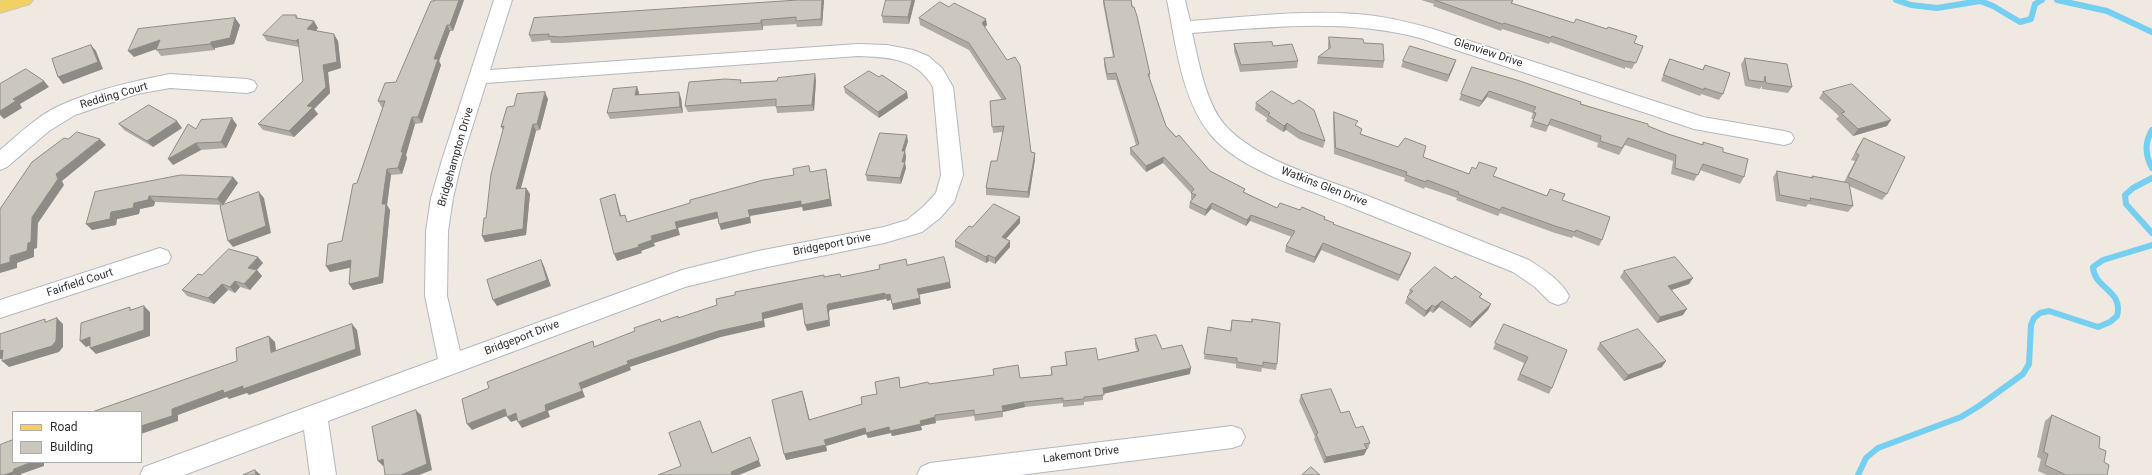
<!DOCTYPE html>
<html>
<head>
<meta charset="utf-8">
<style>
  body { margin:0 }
  #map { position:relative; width:2152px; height:475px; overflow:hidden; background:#efe9e1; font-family:Roboto,sans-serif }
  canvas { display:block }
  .legend { position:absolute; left:12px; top:411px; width:130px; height:52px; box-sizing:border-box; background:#fff; border:1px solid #ababab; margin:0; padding:5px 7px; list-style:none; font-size:12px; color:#2e2e2e }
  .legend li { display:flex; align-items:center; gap:8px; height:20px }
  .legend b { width:20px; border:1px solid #ababab }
</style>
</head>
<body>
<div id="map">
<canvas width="2152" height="475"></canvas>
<ul class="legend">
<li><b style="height:5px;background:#f2d163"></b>Road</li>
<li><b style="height:11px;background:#cbc7bf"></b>Building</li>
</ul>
</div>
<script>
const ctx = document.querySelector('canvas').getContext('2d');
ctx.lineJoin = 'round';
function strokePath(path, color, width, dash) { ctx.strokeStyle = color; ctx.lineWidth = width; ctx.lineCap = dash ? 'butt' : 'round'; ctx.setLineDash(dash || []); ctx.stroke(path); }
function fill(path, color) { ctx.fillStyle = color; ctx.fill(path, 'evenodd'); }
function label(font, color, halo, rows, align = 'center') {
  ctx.font = font + ' Roboto,sans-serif'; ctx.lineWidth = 3.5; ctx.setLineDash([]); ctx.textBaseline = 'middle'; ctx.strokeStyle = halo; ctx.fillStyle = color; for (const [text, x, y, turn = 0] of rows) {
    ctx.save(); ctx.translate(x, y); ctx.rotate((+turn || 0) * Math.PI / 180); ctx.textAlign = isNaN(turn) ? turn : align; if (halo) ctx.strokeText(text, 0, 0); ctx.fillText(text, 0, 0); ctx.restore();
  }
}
const stream = new Path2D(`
  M1896,0L1911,5L1937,8L1980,1L1993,6L2020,22L2031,19L2035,4L2042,0
  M2057,0L2107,11L2152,32
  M2152,130C2144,143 2145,155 2152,168
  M2152,178L2133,188L2125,195L2126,204L2152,233
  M1858,475L1866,458L1878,448L1961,417L1979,406L2023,374L2029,364L2031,325L2034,318L2040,313L2049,311L2098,327L2110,322L2117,316C2124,290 2094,289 2093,267L2103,260L2152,245`);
const minor = new Path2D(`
  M494,0H512L490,70L858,44L887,45L913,50L928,56L942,68L953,87L963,175L954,202L940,218L922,232L884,243L758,269L685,287L328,421L336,475H310L304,430L184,475H140L144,467L438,359L425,296L426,231L431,198L442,160ZM858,56C888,57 917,58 933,87L941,175L936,193L924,206L907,220L884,227L758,251L682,270L460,351L447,296L448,231L453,198L462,160L486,83Z
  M1167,0H1185L1190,21C1248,17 1308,9 1367,15C1389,17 1411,23 1433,29L1703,117L1784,131L1791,133L1794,138L1791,143L1784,145L1694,129L1420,38C1345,18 1269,27 1192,33C1199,62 1205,101 1224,124C1255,160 1320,177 1363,194C1418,216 1474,238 1529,260C1544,270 1561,280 1569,296L1566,302L1558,305L1550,302L1535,287L1513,272C1458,250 1403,228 1348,206C1305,188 1240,171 1210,134C1181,98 1176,44 1167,0Z
  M170,74L247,79L254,81L257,86L254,91L247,93L170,88L137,94L75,115L49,131L7,167L0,170V150C19,134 38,115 61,105C94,90 134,81 170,74Z
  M160,248L168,251L171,257L168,263L0,318V300Z
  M1232,426L1241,429L1245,437L1241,445L1232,448L1020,475H917L921,467L930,463Z`);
const major = new Path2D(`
  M3,0H33L30,4L0,13V1Z`);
const wall = new Path2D(`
  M464,0L453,31H450L439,61L441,65L422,123L415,124L406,155L407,158L402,174L391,175L387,205L390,210L383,283L353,290L349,284L350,268L330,272L326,266L342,241L357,183L383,107L382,108L378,101L396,82Z
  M798,0H824L822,26L797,27L796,24L763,26V30L563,43H551L550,40L532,42L529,35Z
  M915,0L909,24L883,23L882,16Z
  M1103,0H1131L1150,74V80L1166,126L1210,171L1245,189L1244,192L1277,208L1300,210L1325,217V219L1333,224L1409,259L1398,281L1321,250L1314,263L1285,252L1286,246L1292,237L1250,221L1246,226L1211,209L1205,216L1189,208L1190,202L1192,200L1191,199V193L1163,163L1146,172L1130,154V148L1136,145L1116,80H1107L1104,65V58L1113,57L1103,3Z
  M1421,0H1513L1512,3L1643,46L1632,69L1625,67V69L1550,42L1549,44L1502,29L1501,31L1433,6L1434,4Z
  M296,15L298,18L318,28L315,31L338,41L341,68L328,72L330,93L314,109L318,114L294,137L263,130L258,124L303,81L299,47L267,41L263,35Z
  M235,18L240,25L234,44L215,48V50L161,56L156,49L134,57Z
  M919,18L987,25L985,27L1031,152L1035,153V159L1029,198L986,195V188L997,161L1003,132L993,133L990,101L1002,100L969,50L920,25Z
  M1329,37L1384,61L1383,68L1317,64L1318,57L1328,50V44Z
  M1234,44L1273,46L1298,61L1297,68L1240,72L1234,51Z
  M1745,58L1792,87L1788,93L1762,89V86L1760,89L1745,86L1741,64Z
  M1670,59L1702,70L1705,65L1723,94L1719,100L1701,94L1700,96L1661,81L1666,66Z
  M1456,60L1454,66L1447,82L1401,67L1403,61Z
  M1472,67L1648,126L1668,134L1702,145L1703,142L1723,152L1744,177L1740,184L1700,170L1694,181L1671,174L1673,161L1625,145L1619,155L1597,147L1598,143L1549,125L1546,132L1530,127L1533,119H1531L1533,113L1487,97L1479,107L1459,100Z
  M816,80L814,111L777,113L776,106L688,112L685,106L742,83Z
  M637,87L639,93V94L681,98L683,113L610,119L607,113Z
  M844,87L908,98L879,118L845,93Z
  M1823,92L1887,126L1853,136L1836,119L1839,116L1819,98Z
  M548,99L540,130L536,131L521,188H526L530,194L526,235L485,242L482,236L486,218L503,130L501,127L514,106Z
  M1256,103L1325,141L1323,148L1299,139L1286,130L1283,132L1266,121L1267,118L1255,110Z
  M1334,112L1356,126L1361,134L1469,174L1494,176L1547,196L1550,189L1602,240L1599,246L1573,236L1572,238L1555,233L1500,213L1498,216L1456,200L1457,198L1425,187L1424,189L1404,181L1405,178L1334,154L1333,119Z
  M119,124L182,128L153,147L124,130Z
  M237,125L226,148L201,150L173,165L196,129Z
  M1864,138L1887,194L1882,200L1849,186L1853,206L1848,212L1808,204L1806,207L1776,201L1773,177L1777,171L1811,178L1812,176L1844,182L1855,161L1851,160L1859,145Z
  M908,141L905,151L906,157L905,163L906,168L901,184L867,181L866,175Z
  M233,177L238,183L223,205L155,202L154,206L140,209L139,214L117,219L116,225L92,230L95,192Z
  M1020,223L1006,239L1010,241V247L995,264L989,261L986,263L955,247V241L972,227Z
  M263,263L257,270L262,276L250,290L240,287L235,293L228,290L214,304L187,296L182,290L202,275Z
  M1624,271L1689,284L1672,290L1683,315L1657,323L1620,277Z
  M1452,279L1482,294L1480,297L1491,304L1488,310L1470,328L1439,307L1433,313L1430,311L1424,317L1405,303L1410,290Z
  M1252,319L1277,364L1276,370L1262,368L1261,372L1236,368V364L1204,359L1208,327L1230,331L1232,320L1251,322Z
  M1504,324L1552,388L1549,394L1517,380L1524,363L1493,349Z
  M1135,339L1162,349L1190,374L1103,394V400L1084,402V405L1063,407V403L1025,407L1003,412V417L975,421L974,416L936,421V423L921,426L922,430L892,436L891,433L868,438L866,434L826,446L827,451L786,460L804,397L809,420L862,404L877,394L901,388L929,384L1020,378L1051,375V367L1066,365L1065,352L1098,360L1137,351L1135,345Z
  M1600,343L1662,367L1624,381L1597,349Z
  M1301,395L1341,413L1370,443L1368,449H1367L1364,455L1324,463L1314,439L1315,437L1299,401Z
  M2052,415L2099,448L2104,462L2107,475H2047L2038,471L2041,459L2037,457L2045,421Z`);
const shadedWall = new Path2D(`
  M459,0H464L453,31L450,25Z
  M822,0H824L822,26L821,19Z
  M912,0H915L909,24L908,17Z
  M235,18L240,25L234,44L215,48V50L210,44L211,42Z
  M986,19L987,25L982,29V23Z
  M761,20L763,26V30L761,23Z
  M314,21L318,28L311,36L307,29Z
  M447,25L450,31L439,61L441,65L422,123L418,117L434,59Z
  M334,34L338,41L341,68L328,72L330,93L314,109L318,114L294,137L289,131L307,106L323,65Z
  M298,39L300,47L296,41Z
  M160,40L165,46L134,57L128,51Z
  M91,45L96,51L103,69L63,84L58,77Z
  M1456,60L1454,66L1447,82L1449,75Z
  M815,74L816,80L814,111L812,105Z
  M44,81L49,87L20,104L22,108L4,119L0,115V111L13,99Z
  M637,87L639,93L638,101L635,95Z
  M1489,91L1487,97L1479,107L1482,101Z
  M545,92L548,99L540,130L537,124Z
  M679,92L681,98L683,113L680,107Z
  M907,92L908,98L879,118L878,112Z
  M412,117L415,124L406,155L407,158L402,174L398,168L401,152Z
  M232,118L237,125L226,148L221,142Z
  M1891,120L1887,126L1853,136L1858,129Z
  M177,121L182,128L153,147L147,141Z
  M1287,123L1286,130L1283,132L1284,126Z
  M533,124L536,131L519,195L516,189Z
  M907,135L908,141L903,157L902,151Z
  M100,139L106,145L62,181L64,185L38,223L37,248L34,249V257L17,263V268L0,273V265L28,243L32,217L56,174Z
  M196,143L201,150L173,165L168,159Z
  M905,151L906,157L905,163L906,168L901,184L900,178L902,162Z
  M1035,153V159L1029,198L1028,192Z
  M1164,157L1163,163L1146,172V166Z
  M387,169L391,175L387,205L390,210L383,283L353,290L349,284L382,204Z
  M826,169L832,206L803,211L802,207L750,216L751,223L721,230L719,224Z
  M233,177L238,183L223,205L217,199Z
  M526,188L530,194L526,235L485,242L482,236Z
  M259,192L264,198L271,233L233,247L228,241Z
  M615,194L623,222L620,216Z
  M149,196L155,202L154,206L140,209L139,214L117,219L116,225L92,230L86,224Z
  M1212,203L1211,209L1205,216L1206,210Z
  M717,212L719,218L678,228L680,235L654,243L655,246L641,251L642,253L617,261L614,254L638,245L675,222Z
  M1251,215L1250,221L1246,226L1247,220Z
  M1020,217V223L1002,243V237Z
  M1010,241V247L995,264V258Z
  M1323,243L1321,250L1314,263L1315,257Z
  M1411,253L1409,259L1398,281L1400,275Z
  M988,255L989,261L986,263V257Z
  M258,257L263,263L253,274L248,268Z
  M351,260L356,266L330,272L326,266Z
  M541,260L544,266L551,286L497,306L493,300Z
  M257,270L262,276L250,290L244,284Z
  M1693,278L1689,284L1665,292L1668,286Z
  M235,281L240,287L235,293L230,287Z
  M950,282L951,288L918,295L917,289Z
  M222,284L228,290L214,304L208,298Z
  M885,293L886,299L830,310L829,312L830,326L807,331L805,325L828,304Z
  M890,294L891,300L887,301L885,295Z
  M920,298L921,304L893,310L892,304Z
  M1442,301L1439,307L1433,313L1435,307Z
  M802,303L804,309L764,319L765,327L721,337L630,367L631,370L582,389L585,397L548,411L550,417L522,428L518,422L579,383L627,361L762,313Z
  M1491,304L1488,310L1470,328L1472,322Z
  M1432,305L1430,311L1424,317L1426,311Z
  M144,306L150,312V336L96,354L90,348Z
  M1687,309L1683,315L1657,323L1660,317Z
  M57,318L63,324V347L59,352L9,367L2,361Z
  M352,324L357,330L361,355L249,395L247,393L229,399L227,397L178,415V421L141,434V426L172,409Z
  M269,336L275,342L277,358L271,352Z
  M90,337L97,343L86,347L80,341Z
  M3,350L10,356L1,359H0V351Z
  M1666,361L1662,367L1624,381L1628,375Z
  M1191,368L1190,374L1102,394L1103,388Z
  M802,391L804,397L811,425L809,420Z
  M1024,402L1025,407L1003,412L1002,406Z
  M505,409L509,415L472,430L467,424Z
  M416,410L421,415L432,470L419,475H401Z
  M516,413L520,419L511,422L507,417Z
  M935,417L936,423L921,426L922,430L892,436L891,433L868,438L866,434L826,446L827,451L786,460L784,454L824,440L865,428L920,421Z
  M700,421L702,426L715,459L712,453Z
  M752,443L761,466L739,475H732L731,472Z
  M1367,449L1364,455L1324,463L1326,457Z
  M383,459L388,465L383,466L378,461Z
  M32,462H46L44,463V466L21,474V475H4L14,469Z
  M255,470L261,475H256Z`);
const building = new Path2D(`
  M434,0H459L450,25H447L434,59H438L418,117H412L401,152H403L398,168L387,169L382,204H386L379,277L349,284L351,260L326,266L328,244L342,241L353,184L357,183L385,101H378L385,83L396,82L431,1H434Z
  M798,0H822L821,19L796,21V17L761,20V23L560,37L548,36L549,34L529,35L534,18Z
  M886,0H912L908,17L882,16Z
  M1104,0H1131L1132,7H1134L1137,16L1150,74H1148L1166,126L1176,137L1179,135L1210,171L1245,189L1243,192L1277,208L1280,203L1300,210L1302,207L1325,217L1324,219L1334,223L1333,224L1411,253L1400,275L1323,243L1315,257L1286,246L1295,231L1251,215L1247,220L1212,203L1206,210L1190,202L1196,195L1191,193L1194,189L1164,157L1146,166L1130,148L1139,144L1116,73L1107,74L1104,58L1114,57Z
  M1435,0H1513L1511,3L1574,23L1576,19L1607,29L1608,27L1637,36L1634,43L1643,46L1636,63L1628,61V62L1552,36L1551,38L1504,23L1503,24Z
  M940,2L949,7L954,3L986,19L982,23L1007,60L1015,57L1020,65L1031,152L1035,153L1028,192L986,188L991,161H997L1004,126L992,127L990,101L1006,99L969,43L919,18Z
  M283,15H296V18L314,21L307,29L334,34L337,62L323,65L326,87L307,106L313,107L289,131L258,124L303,81L298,39L296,41L263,35Z
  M235,18L230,38L211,42L210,44L156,50L160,40L128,51L138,29Z
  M1329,37L1363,39L1364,43L1383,44L1384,61L1318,57L1330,48Z
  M1272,42L1273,46L1292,44L1298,61L1241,65L1234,44Z
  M91,45L98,62L58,77L52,59Z
  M1410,46L1456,60L1449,75L1403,61Z
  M1745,58L1787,64L1792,87L1766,83L1765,76L1764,82L1749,80Z
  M1670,59L1703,70L1705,65L1730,73L1723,94L1704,88V90L1664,75Z
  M1472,67L1517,80L1581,102L1580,104L1648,124V126L1668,134L1703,145V142L1723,148V152L1748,159L1744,177L1703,164L1698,175L1675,168L1676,155L1628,138L1622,148L1600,141L1601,136L1551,119L1548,126L1533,121L1536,113L1533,112L1536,107L1489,91L1482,101L1461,94Z
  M26,69L44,81L13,99L16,101L0,111V84Z
  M869,71L879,77L882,75L907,92L878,112L844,87Z
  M815,74L812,105L776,107V99L685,106L689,82L725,79L741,80L740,83L777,81L778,78Z
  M1852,84L1891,120L1858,129L1841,113L1845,112L1823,92Z
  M637,87L635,95L679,92L680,107L607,113L613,89Z
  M1272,91L1293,104L1299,100L1314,110L1325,141L1300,132L1287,123L1284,126L1268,115L1270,113L1256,103Z
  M545,92L537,124H533L516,189L526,188L523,229L482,236L484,218H486L491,174L504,126L501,127L507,107L514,106L517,94Z
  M149,105L177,121L147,141L119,124Z
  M1334,112L1358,121L1355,125L1362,129L1360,134L1398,147L1405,138L1426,146L1423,157L1469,174L1472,167L1476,169L1479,162L1497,168L1493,176L1547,196L1550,189L1565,194L1562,200L1610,217L1602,240L1576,230L1575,232L1558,227L1502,207L1500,210L1458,194L1459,192L1427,180L1426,182L1406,175L1407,172L1336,148Z
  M232,118L221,142L196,143L168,159L188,124L196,129L201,120Z
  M77,132L100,139L56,174L58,179L32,217L31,242L28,243L27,251L10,256V262L0,265V209L32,162L64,138L68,139Z
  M880,133L907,135L902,151H905L902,162H905L900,178L866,175Z
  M1864,138L1905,157L1887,194L1848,177L1859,155L1856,153Z
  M809,166L810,172L826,169L830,199L801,205V201L748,210L750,217L719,224L717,212L675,222L677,229L651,236L652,240L638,245L639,247L614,254L600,199L615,194L620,216L625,215L627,222L690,203V200L763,180L794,175L793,169Z
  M1777,171L1813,178L1812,176L1849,183L1853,206L1810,198L1811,201L1780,195Z
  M181,175L233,177L217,199L149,196L148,200L134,203L133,208L111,212L110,219L86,224L95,192Z
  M259,192L266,226L228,241L220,206Z
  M994,204L1020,217L1002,237L1010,241L995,258L988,255L986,257L955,241L969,226L972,227Z
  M229,249L258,257L248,268L257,270L244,284L235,281L230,287L222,284L208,298L182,290L198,274L202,275Z
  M944,257L950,282L917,289L920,298L892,304L890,294L885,295V293L828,304L827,306L829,320L805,325L802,303L762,313L763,321L718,331L627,361L628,364L579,383L582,391L545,405L546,411L518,422L516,413L507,417L505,409L467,424L462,399L489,388L487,382L593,341L594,347L635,331L634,328L660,319L661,322L678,316V318L717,305L716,299L735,295V292L824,275V277L840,274L841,277L880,269L879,265L906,259L907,265Z
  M1675,257L1693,278L1668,286L1687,309L1660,317L1624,271Z
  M541,260L547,280L493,300L487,280Z
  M1435,267L1452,279L1455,276L1482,294L1479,297L1491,304L1472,322L1442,301L1435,307L1432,305L1426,311L1407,297L1413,291L1410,290Z
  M144,306V330L90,348V337L80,341L81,323L130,307V310Z
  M57,318L56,341L52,346L2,361L3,350L0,351V334L45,319V322Z
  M1252,319L1280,323L1277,364L1263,362V366L1237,362V358L1204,354L1208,327L1231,331L1232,320L1252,322Z
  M352,324L356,349L243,389V386L224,393L223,390L172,409V416L141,426V412H92L237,361L236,348L269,336L271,352Z
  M1504,324L1567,350L1552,388L1520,374L1528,357L1495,343Z
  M1638,329L1666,361L1628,375L1600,343Z
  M1156,335L1162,349L1182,345L1191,368L1103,388L1104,395L1084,397V399L1063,401V398L1024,402L1002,406L1003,411L974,415V410L935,415V417L920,421L921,424L890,431L889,427L866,433L865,428L824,440L826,445L784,454L772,400L802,391L809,420L862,404L861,397L877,394L875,382L899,377L900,388L928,382L929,384L994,375L993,369L1018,365L1020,378L1052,375L1051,367L1067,365L1065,352L1096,348L1098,360L1139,351L1135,339Z
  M1331,389L1341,413L1349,411L1356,428L1363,426L1370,443L1364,444L1367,449L1326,457L1316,434L1318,433L1301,395Z
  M416,410L427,464L401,475H385L383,459L378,461L372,427Z
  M2052,415L2100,437L2099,448L2106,451L2104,462L2109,465L2107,475H2066L2045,465L2048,454L2044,452Z
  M700,421L712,453L750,437L759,460L731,472L732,475H658L681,466L669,433Z
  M13,440V462H32L14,469L13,472L4,475H0V445Z
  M1311,467L1320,475H1302Z
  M255,470L256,475H243Z`);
const streetNames = [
  ["Glenview Drive",1488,53,18],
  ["Redding Court",114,96,-16],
  ["Bridgehampton Drive",456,157,-74],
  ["Watkins Glen Drive",1324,187,21],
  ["Bridgeport Drive",832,245,-11],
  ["Fairfield Court",80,283,-18],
  ["Bridgeport Drive",522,338,-21],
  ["Lakemont Drive",1081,455,-7]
];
strokePath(stream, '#75cff0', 6);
strokePath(minor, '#b4b7c1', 2);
strokePath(major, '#c9c9c9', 2);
fill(minor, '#fff');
fill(major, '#f2d163');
fill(wall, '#afaba4');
fill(shadedWall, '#8e8b86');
fill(building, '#cbc7bf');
strokePath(building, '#8e8b86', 1);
label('11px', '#2e2e2e', '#fff', streetNames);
</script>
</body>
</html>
